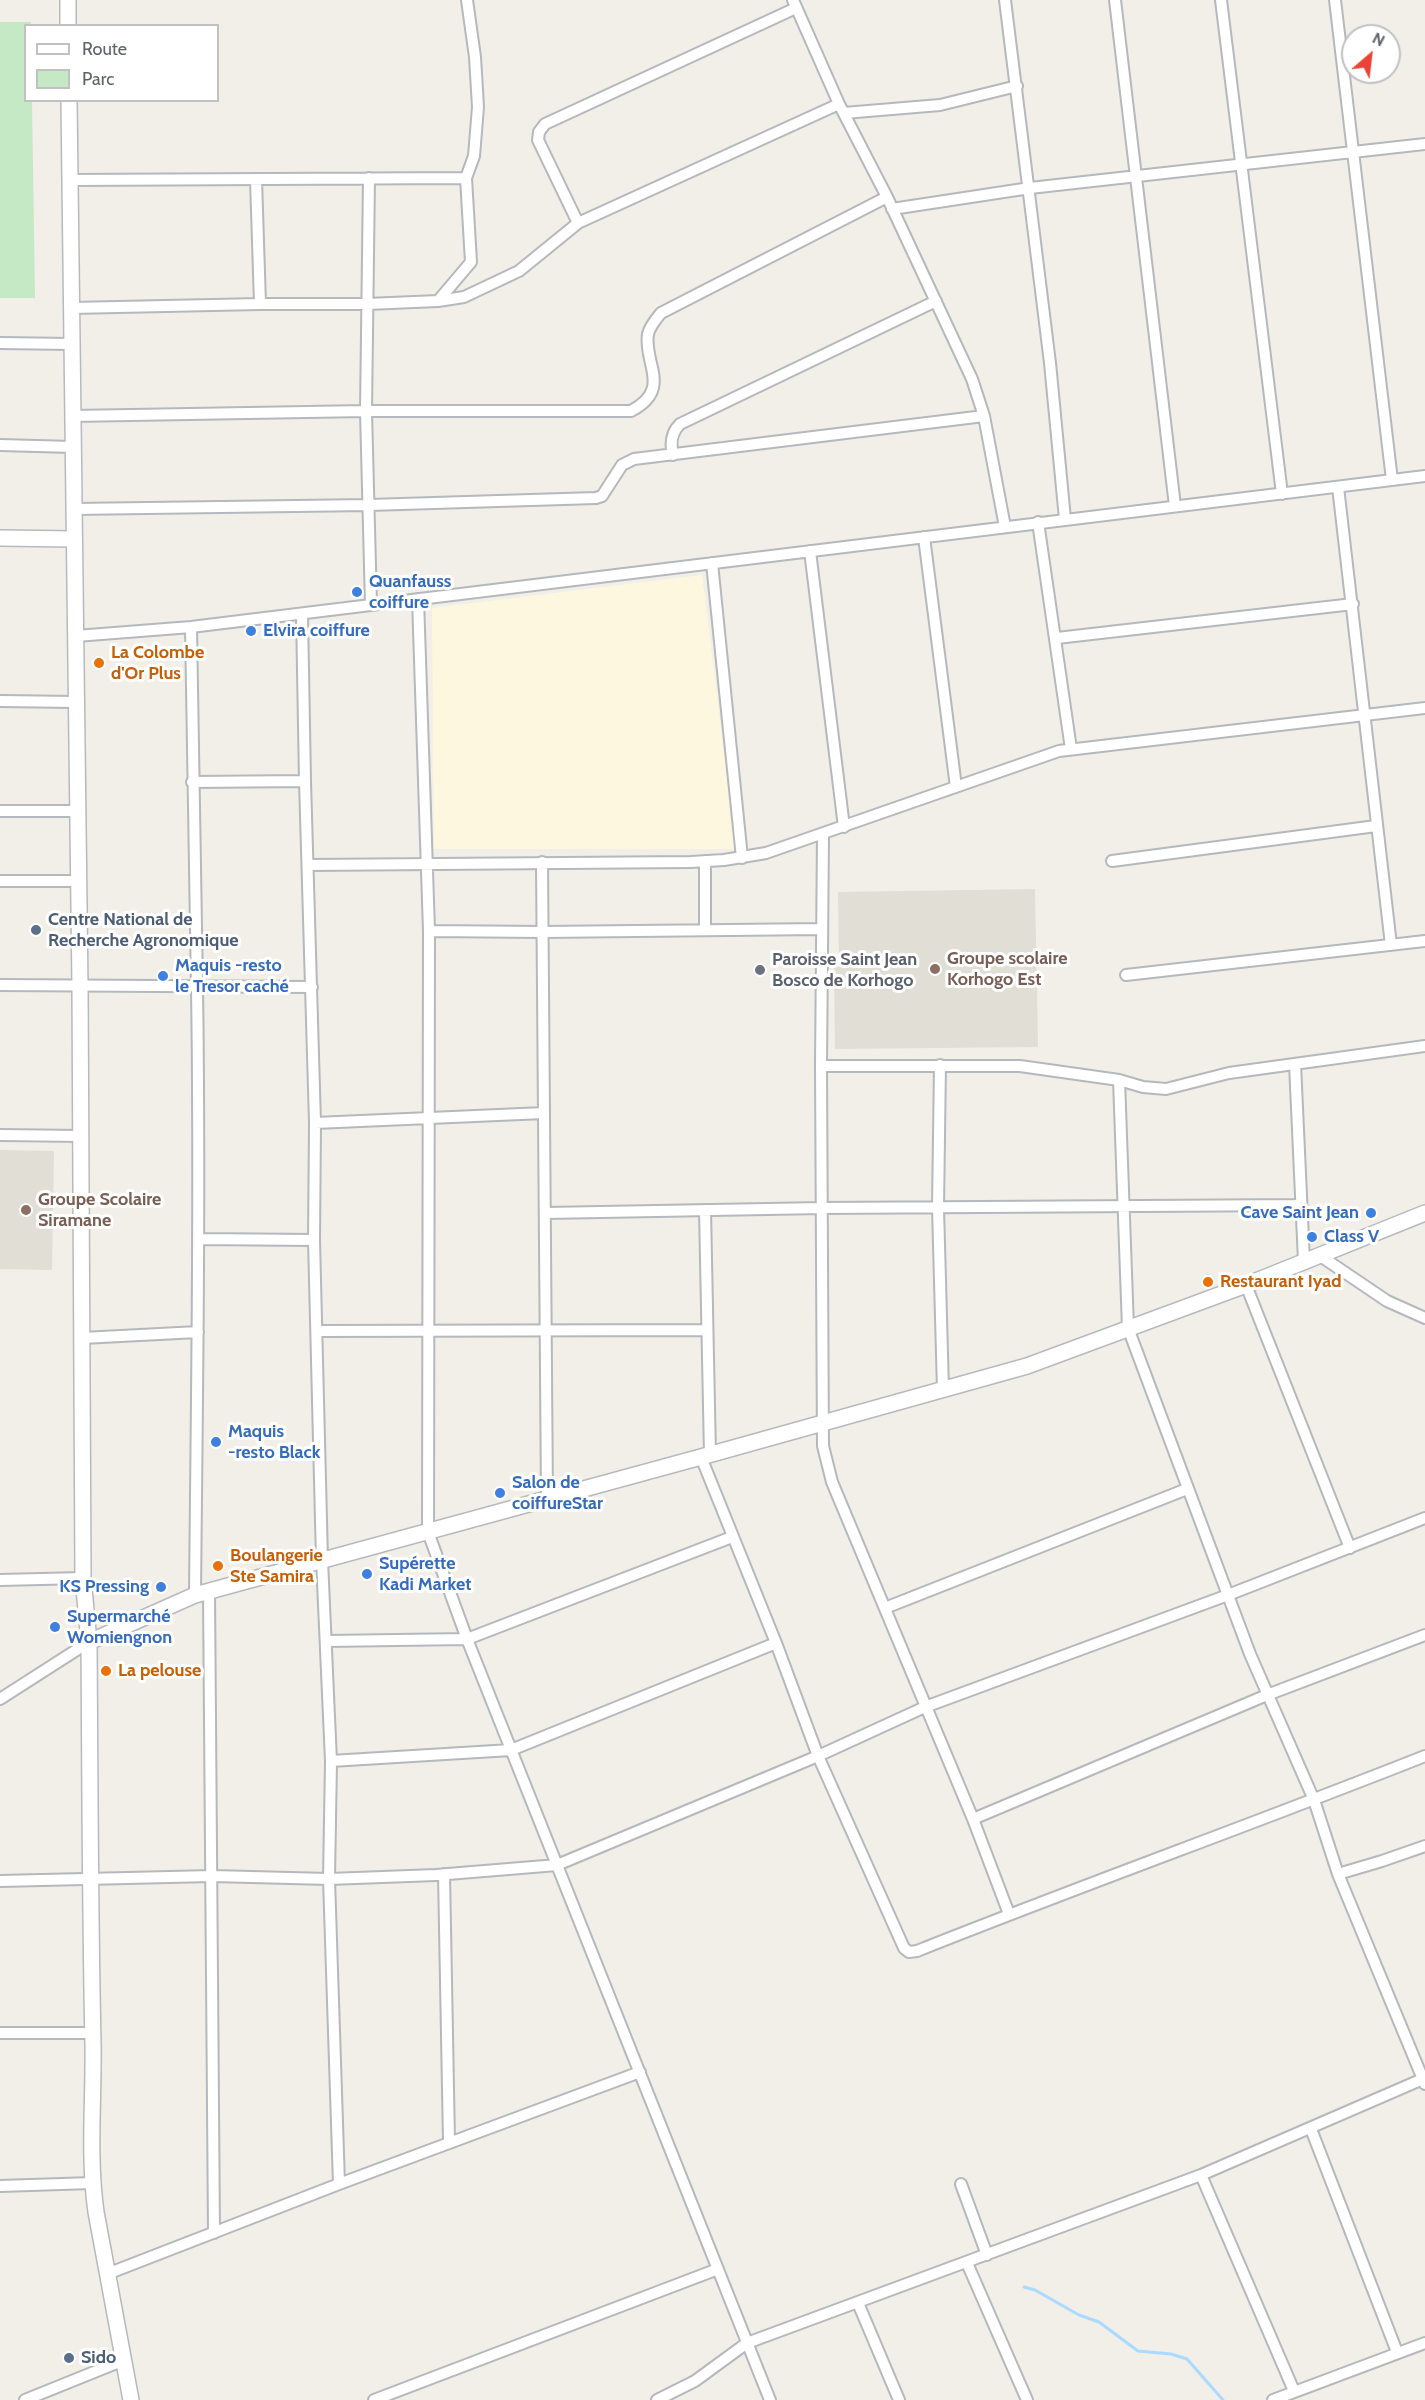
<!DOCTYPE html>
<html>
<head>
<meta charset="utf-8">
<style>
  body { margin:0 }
  #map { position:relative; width:1425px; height:2400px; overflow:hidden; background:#f1efe8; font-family:Cabin,sans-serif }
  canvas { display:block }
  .legend { position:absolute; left:24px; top:24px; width:195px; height:78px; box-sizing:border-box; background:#fff; border:2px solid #bfc1c3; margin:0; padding:8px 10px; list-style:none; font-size:18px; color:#5f6368 }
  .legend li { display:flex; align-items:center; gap:12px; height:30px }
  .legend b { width:30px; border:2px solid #bfc1c3 }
  .north { position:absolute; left:1341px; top:24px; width:60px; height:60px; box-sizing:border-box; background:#fff; border:2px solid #bfc1c3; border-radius:50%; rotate:28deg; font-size:16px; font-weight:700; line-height:24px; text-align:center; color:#5f6368 }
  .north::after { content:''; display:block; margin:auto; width:21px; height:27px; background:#ea4335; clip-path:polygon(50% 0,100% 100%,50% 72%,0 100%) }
</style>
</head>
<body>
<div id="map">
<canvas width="1425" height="2400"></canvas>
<ul class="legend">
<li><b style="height:8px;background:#fff"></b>Route</li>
<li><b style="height:16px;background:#c5e8c5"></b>Parc</li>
</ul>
<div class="north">N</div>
</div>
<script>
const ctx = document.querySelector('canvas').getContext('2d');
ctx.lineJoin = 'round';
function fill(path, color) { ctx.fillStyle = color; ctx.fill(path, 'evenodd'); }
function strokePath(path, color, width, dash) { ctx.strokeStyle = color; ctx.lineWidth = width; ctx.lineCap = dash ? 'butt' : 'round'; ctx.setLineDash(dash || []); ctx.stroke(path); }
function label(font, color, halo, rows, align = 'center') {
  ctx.font = font + ' Cabin,sans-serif'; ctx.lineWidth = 6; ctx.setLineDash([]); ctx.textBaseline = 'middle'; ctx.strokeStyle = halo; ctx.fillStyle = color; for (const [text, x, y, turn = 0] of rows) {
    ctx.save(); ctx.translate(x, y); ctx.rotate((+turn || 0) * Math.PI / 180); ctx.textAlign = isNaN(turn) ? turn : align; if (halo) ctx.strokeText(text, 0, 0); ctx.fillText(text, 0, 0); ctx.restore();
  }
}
const commercial = new Path2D(`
  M702,575L736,849H434L432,608Z`);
const education = new Path2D(`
  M1035,889L1038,1047L835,1049L834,966L839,965L838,892Z
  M0,1150L54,1151L52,1270L0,1269Z`);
const green = new Path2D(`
  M0,22H31V25L26,26V100L32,101L35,298H0Z`);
const stream = new Path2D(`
  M1024,2287L1035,2290L1079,2315L1099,2322L1138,2351L1171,2354L1187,2359L1223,2400`);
const street = new Path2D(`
  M793,0L839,104L887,197L972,379L984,416L1005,527
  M1005,0L1050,363L1065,519
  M1115,0L1175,506
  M1221,0L1282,494
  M1335,0L1392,480
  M844,113L940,105L1017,86
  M369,178L366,411L371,605
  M256,179L260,304
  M70,180L466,178
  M892,209L1030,188L1425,144
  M578,223L538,140L539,132L545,124L796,8
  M438,301L471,262L466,178L474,156L478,107L475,57L467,0
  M71,308L260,304H367L438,301L464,297L519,271L578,223L839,104
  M0,343L71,344
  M72,416L366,411H631C673,389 643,363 648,334C650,326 656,319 661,313L887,197
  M0,445L73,447
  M673,455C670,443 671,433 680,424L936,301
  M1338,487L1391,945
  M73,509L369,505L596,498L602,496L622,465L634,459L984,416
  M1038,522L1071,749
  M924,537L956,787
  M810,551L844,827
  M712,563L742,858
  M418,599L429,931L428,1532L467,1639L770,2400
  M302,614L305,781L315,1123L314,1240L322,1560L331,1761L329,1879L339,2184
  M191,627C192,747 196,867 197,987C200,1190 197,1392 195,1595
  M76,636L191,627L1425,476
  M1057,638L1353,604
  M0,701L76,702
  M192,782L305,781
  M0,811H77
  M823,835L821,1066L823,1446L832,1482L973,1819L1009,1914
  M1112,861L1376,826
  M542,862L547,1498
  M308,865L691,862L724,860L766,853L1059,751L1425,708
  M0,881H78
  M705,930V861
  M429,931L543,932L822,929
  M1126,975L1425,941
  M0,985L312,987
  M1295,1064L1304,1261
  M940,1065L938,1208L943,1390
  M821,1066H1020L1119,1080L1143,1087L1166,1089L1229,1073L1425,1046
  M1119,1080L1128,1328L1250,1654L1314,1800L1338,1874L1425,2084
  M315,1123L544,1113
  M0,1135L81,1136
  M705,1210L710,1455
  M546,1213L822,1208L1300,1205
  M198,1239L314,1240
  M1319,1255L1387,1301L1425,1318
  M1246,1285L1350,1548
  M317,1331L706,1330
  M82,1338L198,1332
  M701,1457L776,1643L818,1756L904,1948L909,1952L917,1951C1085,1884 1256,1823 1425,1756
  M0,1580L83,1578
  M209,1591L214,2233
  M885,1608L1187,1489
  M326,1641L467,1639L732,1537
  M0,1699L89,1642
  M331,1761L511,1750L776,1643
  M973,1819L1267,1695L1425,1635
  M444,1874L449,2142
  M1338,1874L1382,1861L1425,1846
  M0,1881L212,1876L329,1879L436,1875L557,1865L818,1756L925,1707L1228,1595L1425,1518
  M0,2033H93
  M1311,2129L1397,2352
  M1201,2175L1294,2391
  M961,2184L987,2255
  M0,2186L92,2183
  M967,2263L1027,2400
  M107,2274L339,2184L640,2072
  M858,2303L899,2400
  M25,2400L124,2360
  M374,2400L718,2269
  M657,2400L695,2381L747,2343L1201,2175L1425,2078
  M1273,2400L1425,2343`);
const secondary = new Path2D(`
  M68,0V26
  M69,100L80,986L83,1578L89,1642C90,1776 90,1910 93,2043C94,2100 88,2155 96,2212L131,2400
  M0,538L74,539
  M89,1642L195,1595L701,1457L1027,1366L1246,1285L1425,1213`);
const markers = [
  [357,592,6,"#3f7fe0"],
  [251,631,6,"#3f7fe0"],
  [99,663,6,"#e8710a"],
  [36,930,6,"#5c6f8a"],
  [935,969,6,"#8d6e63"],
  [760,970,6,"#6b7280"],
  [163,976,6,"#3f7fe0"],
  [26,1210,6,"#8d6e63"],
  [1371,1213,6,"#3f7fe0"],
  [1312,1237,6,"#3f7fe0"],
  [1208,1282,6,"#e8710a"],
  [216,1442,6,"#3f7fe0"],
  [500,1493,6,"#3f7fe0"],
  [218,1566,6,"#e8710a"],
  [367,1574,6,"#3f7fe0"],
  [161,1587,6,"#3f7fe0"],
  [55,1627,6,"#3f7fe0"],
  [106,1671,6,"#e8710a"],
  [69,2358,6,"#5c6f8a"]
];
const shopNames = [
  ["Quanfauss",369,582],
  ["coiffure",369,603],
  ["Elvira coiffure",263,631],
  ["Maquis -resto",175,966],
  ["le Tresor caché",175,987],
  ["Cave Saint Jean",1359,1213,"right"],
  ["Class V",1324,1237],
  ["Maquis",228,1432],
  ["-resto Black",228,1453],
  ["Salon de",512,1483],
  ["coiffureStar",512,1504],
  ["Supérette",379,1564],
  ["Kadi Market",379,1585],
  ["KS Pressing",149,1587,"right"],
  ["Supermarché",67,1617],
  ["Womiengnon",67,1638]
];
const foodNames = [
  ["La Colombe",111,653],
  ["d'Or Plus",111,674],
  ["Restaurant Iyad",1220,1282],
  ["Boulangerie",230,1556],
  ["Ste Samira",230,1577],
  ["La pelouse",118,1671]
];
const serviceNames = [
  ["Centre National de",48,920],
  ["Recherche Agronomique",48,941],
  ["Sido",81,2358]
];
const educationNames = [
  ["Groupe scolaire",947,959],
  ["Korhogo Est",947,980],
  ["Groupe Scolaire",38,1200],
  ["Siramane",38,1221]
];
const worshipNames = [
  ["Paroisse Saint Jean",772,960],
  ["Bosco de Korhogo",772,981]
];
fill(commercial, '#fef7e0');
fill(education, '#e1ded6');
fill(green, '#c5e8c5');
strokePath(stream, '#aadaff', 3);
strokePath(street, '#b5b8bc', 14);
strokePath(secondary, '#b6babf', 18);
strokePath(street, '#fff', 10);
strokePath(secondary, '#fff', 15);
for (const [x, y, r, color] of markers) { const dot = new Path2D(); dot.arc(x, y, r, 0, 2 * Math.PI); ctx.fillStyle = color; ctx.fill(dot); strokePath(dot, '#fff', 2); }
label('bold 18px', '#366cbe', '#fff', shopNames, 'left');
label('bold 18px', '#c56008', '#fff', foodNames, 'left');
label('bold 18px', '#4e5e75', '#fff', serviceNames, 'left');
label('bold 18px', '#785e54', '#fff', educationNames, 'left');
label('bold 18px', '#5b616d', '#fff', worshipNames, 'left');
</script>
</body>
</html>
